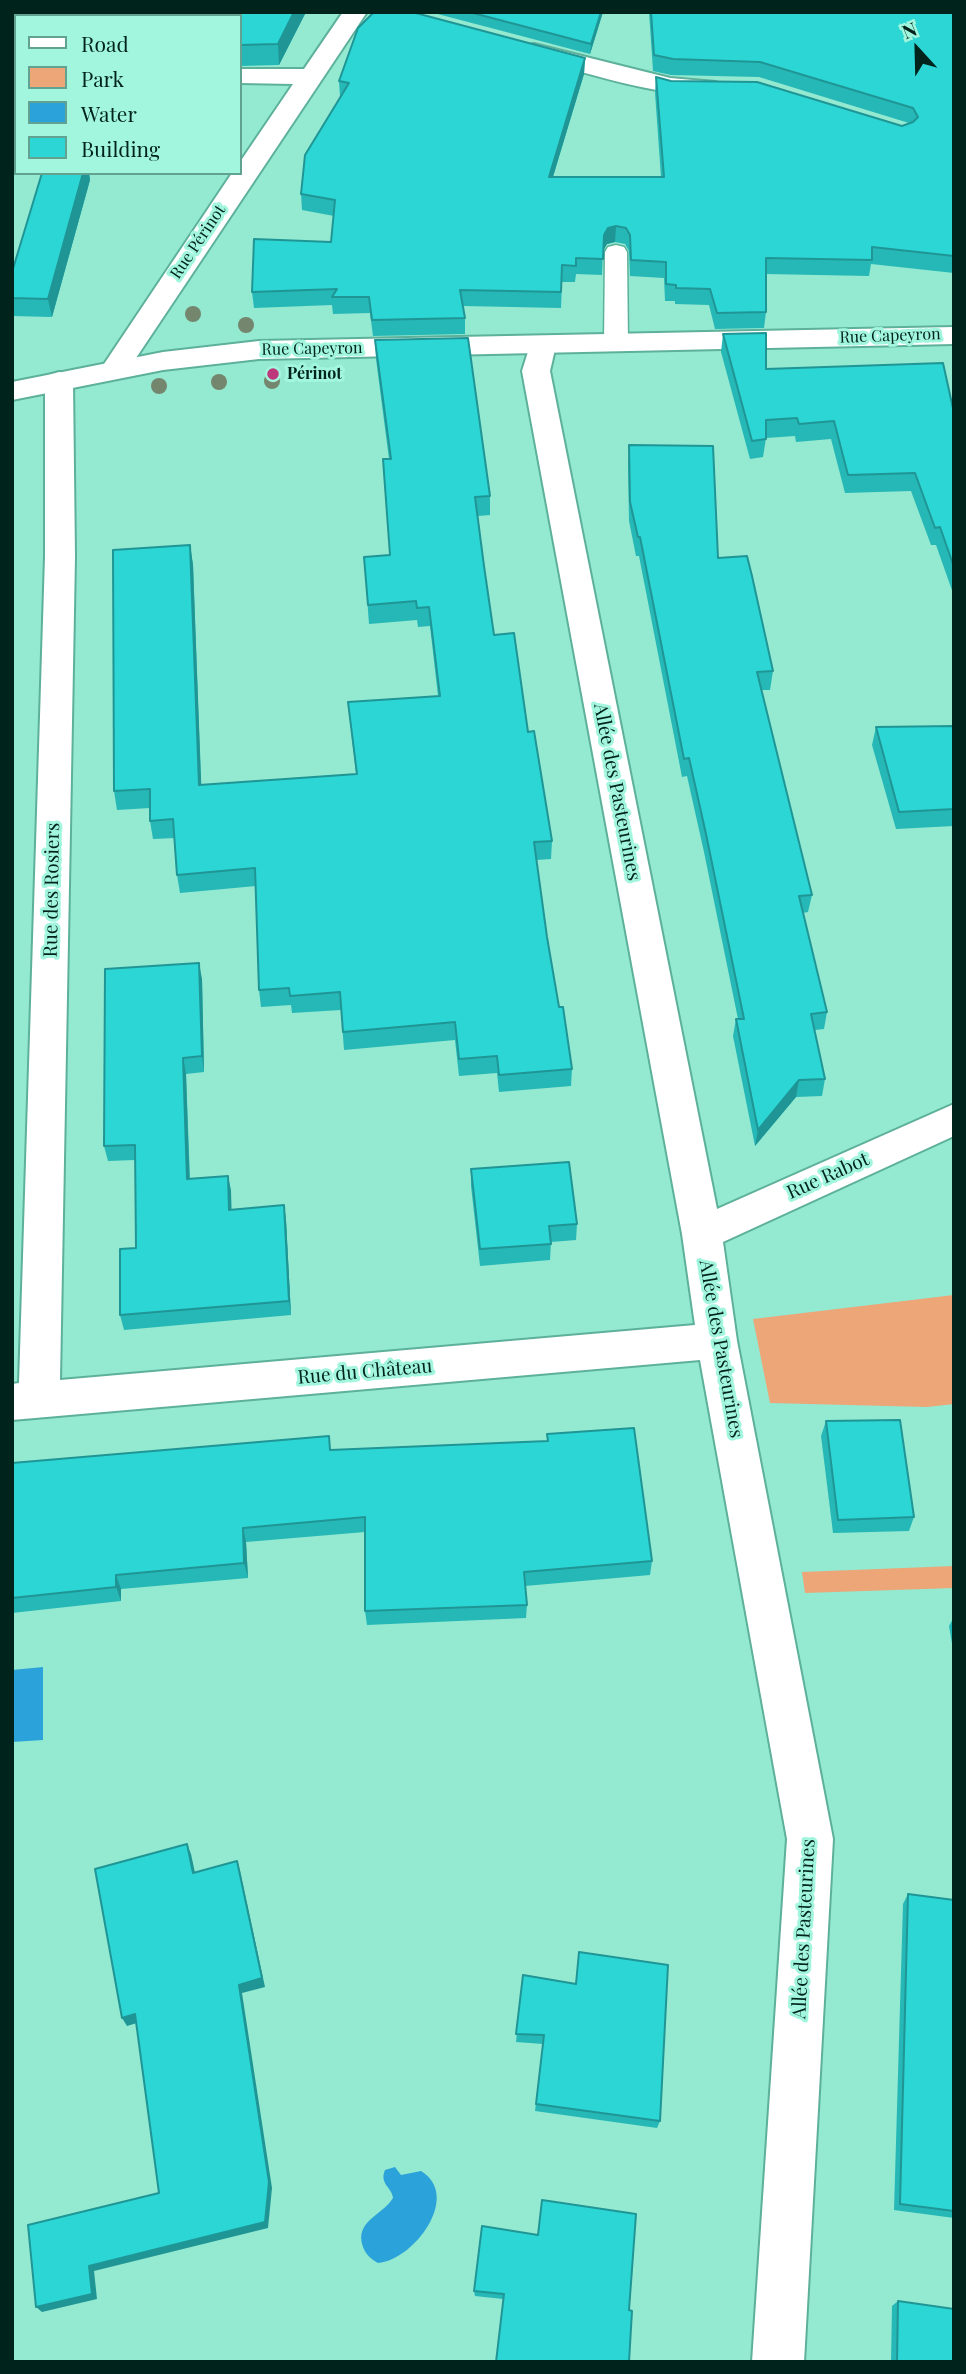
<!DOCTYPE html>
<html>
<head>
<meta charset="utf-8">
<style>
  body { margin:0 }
  #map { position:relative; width:966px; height:2374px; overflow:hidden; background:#94e9d1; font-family:"Playfair Display",serif }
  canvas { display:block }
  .frame { position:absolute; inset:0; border:14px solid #00231b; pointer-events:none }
  .legend { position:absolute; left:14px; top:14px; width:228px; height:161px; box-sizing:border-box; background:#a2f6de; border:2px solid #61a290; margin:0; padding:9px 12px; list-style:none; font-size:21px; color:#00231b }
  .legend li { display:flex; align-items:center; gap:14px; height:35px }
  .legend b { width:35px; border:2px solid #61a290 }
  .north { position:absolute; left:882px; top:14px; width:70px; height:70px; -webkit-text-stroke:5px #a2f6de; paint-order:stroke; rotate:338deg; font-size:19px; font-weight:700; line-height:28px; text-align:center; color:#00231b }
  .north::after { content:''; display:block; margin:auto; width:24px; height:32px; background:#00231b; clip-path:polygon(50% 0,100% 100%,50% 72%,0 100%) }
</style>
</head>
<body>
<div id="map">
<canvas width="966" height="2374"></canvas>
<div class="frame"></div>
<ul class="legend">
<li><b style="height:9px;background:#fff"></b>Road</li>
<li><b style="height:19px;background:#eca678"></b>Park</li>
<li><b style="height:19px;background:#2ba2d9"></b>Water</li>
<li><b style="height:19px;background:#2cd6d5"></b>Building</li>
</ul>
<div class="north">N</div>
</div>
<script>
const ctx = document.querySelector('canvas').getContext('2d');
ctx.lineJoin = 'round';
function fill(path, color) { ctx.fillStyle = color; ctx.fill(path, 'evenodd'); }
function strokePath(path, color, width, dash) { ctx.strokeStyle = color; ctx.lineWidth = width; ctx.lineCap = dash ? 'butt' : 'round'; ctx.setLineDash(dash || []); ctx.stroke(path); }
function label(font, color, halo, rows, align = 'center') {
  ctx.font = font + ' "Playfair Display",serif'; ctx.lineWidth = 6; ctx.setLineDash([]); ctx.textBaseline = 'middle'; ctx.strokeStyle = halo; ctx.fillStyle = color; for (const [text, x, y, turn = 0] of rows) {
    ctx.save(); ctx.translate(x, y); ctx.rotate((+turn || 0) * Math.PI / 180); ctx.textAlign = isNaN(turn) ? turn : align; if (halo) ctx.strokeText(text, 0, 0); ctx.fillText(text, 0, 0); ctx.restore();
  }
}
const green = new Path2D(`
  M954,1295V1404L927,1407L770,1403L753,1319Z
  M954,1566V1588L805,1593L802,1572Z`);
const water = new Path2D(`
  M43,1667V1740L12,1742V1670Z
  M395,2167L401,2175L421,2171C462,2196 414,2260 378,2263C371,2259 366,2255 363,2247C354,2221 382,2216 393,2198C392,2187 379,2184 385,2170Z`);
const service = new Path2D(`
  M616,245L624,247L627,252L628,344L624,349H608L604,344L605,252L608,247Z`);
const minor = new Path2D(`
  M343,12H367L124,376L114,379L104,376L100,370L232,173H240V162L293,84L240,83V69H304Z
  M534,44L670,78L716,82L720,87L716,92C672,103 572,68 525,56L522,51L525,46Z
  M542,336L552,339L556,345L550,371L717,1209L954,1104V1136L723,1242L737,1341L833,1839L804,2362H752L787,1839L700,1360L12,1420V1384L19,1383L45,557V381L49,375L59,372L69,375L73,381L75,557L60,1380L695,1325L682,1234L522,371L532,339Z`);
const tertiary = new Path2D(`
  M954,327V344L259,359L163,370L12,400V382L163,352L259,341Z`);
const trees = [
  [193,314],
  [246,325],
  [272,381],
  [219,382],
  [159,386]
];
const wall = new Path2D(`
  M12,12H306L279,65L240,66V16H16V147H12Z
  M430,12H603L590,54Z
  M649,12H954V273L871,264L869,276L766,274V312L764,328L715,329L709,305L675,304V301H665L664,278L630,276L629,251L625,244L615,242L607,244L603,250L602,275L576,274L575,282H562L561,308L463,306L465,318V334L373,336L370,313L333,314L332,305L254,308L252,292L331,242L334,216L302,210L301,194L340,97L339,81L585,58L584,74L553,177H661L655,93L656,77L671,81L902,126L909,123L759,77L671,75L653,71Z
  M42,173H89L90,180L52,317L12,316V272Z
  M723,334L766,369L954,413V596L936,545H931L911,491L845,493L831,439L796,442L795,436L766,438L763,457L750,459L721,352Z
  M375,340L490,496V515L478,516L484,566L494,635L528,732L552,841L551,859L536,860L547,937L559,1007L572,1069L571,1086L499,1092L497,1073L459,1076L455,1040L344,1050L341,1010L292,1013L291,1005L261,1007L259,990L256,886L180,893L177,875L175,838L153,839L150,821V808L117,810L114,791L190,545L193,565L201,785L356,774L348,702L438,696L430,626L418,627L417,620L369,624L364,557L390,555L383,459H389L376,359Z
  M629,445L718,558L773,671L770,690H761L812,895L808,912L803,913L827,1012L824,1029L815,1030L825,1079L822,1096L796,1097L755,1146L733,1036L736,1019H738L704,852L687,776L682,777L639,556H636L629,521L628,464Z
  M954,726V826L896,829L872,745L876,727Z
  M202,979L204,1072L186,1074L190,1179L228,1176L231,1191V1210L284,1205L286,1220L291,1315L124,1330L120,1315L136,1248L135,1160L108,1161L104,1146Z
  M471,1169L577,1224L576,1240L551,1242L550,1260L480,1266L471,1186Z
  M826,1421L914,1517L909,1531L833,1533L821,1436Z
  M547,1434L652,1561L650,1575L525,1586L527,1605L526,1618L367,1625L365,1611V1532L246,1542L248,1578L121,1589V1601L12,1613V1463L547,1441Z
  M954,1617V1655L949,1626Z
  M908,1894L954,1900V2218L894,2210L903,1904Z
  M523,1975L660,2121L657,2128L535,2111L543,2044L516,2042Z
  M636,2214L503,2299L475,2296L474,2291L538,2235Z
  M898,2301L954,2362H891L892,2306Z`);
const shadedWall = new Path2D(`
  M294,12H306L279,65L278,44Z
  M601,12H603L590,54L591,44Z
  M585,58L584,74L548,193L549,177Z
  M83,173H89L90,180L52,317L48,299Z
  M616,226L615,242L607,244L603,251L604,235L608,228Z
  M190,545L193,565L202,804L199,785Z
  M199,963L202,979L204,1072L202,1056Z
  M183,1058L186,1074L190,1195L187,1179Z
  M799,1080L796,1097L755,1146L758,1130Z
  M228,1176L231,1191L232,1225L229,1210Z
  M284,1205L286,1220L291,1315L289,1301Z
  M243,1528L246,1542L248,1578L244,1563Z
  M116,1575L121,1589V1601L116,1587Z
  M187,1844L191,1854L197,1882L193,1873Z
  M237,1861L240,1871L265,1987L242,1993L272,2188L268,2228L94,2271L97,2299L42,2312L36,2307L89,2266L265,2222L239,1985Z
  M135,2014L140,2022L127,2026L122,2018Z`);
const building = new Path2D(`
  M12,12H294L278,44L240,45V16H16V126H12Z
  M374,12H412L585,58L549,177H664L656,77L671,81L757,82L902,126L913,122L918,117L913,108L760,62L673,59L654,55L651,12H954V256L872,247V260L766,258V312L717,313L710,289L676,288V285L666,284V262L631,260L630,235L626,228L616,226L608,228L604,235L603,259L576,258V266L562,265L561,292L460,290L465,318L372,320L369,297H332L337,289L252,292L254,239L331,242L335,200L301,194L305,155L349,83L339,81L358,28Z
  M469,12H601L591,44Z
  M42,173H83L48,299L12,298V272Z
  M766,333V369L943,363L954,413V567L940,527L935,528L915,473L848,475L834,421L799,424L797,418L766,420V439L752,441L723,334Z
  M468,338L490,496L475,497L484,566L494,635L514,633L528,732L534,731L552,841L534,842L547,937L559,1007H563L572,1069L499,1075L497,1056L459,1059L455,1022L343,1032L340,992L290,996L289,988L259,990L255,868L177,875L173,819L150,821V789L114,791L113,550L190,545L199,785L357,774L348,702L440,696L429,607L417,608L416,601L368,605L364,557L390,555L383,459H391L375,340Z
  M629,445L713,446L718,558L747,556L752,576L773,671L757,672L812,895L799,896L827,1012L811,1014L825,1079L799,1080L758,1130L736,1019H744L706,834L689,758L684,759L640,537H638L630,502Z
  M954,726V809L899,812L876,727Z
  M199,963L202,1056L183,1058L187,1179L228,1176L229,1210L284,1205L289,1301L120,1315V1249L136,1248L135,1145L104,1146L105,969Z
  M569,1162L577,1224L549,1226L551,1244L480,1249L471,1169Z
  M900,1420L914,1517L838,1520L826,1421Z
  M634,1428L652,1561L524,1572L527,1605L365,1611V1517L243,1528L244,1563L116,1575V1587L12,1598V1463L329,1436L330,1450L548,1441L547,1434Z
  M187,1844L193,1873L237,1861L262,1978L239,1985L269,2182L265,2222L89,2266L92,2294L36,2307L28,2225L159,2193L135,2014L122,2018L95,1869Z
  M908,1894L954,1900V2211L900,2204Z
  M579,1952L668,1965L660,2121L536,2104L544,2035L516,2034L523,1975L576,1984Z
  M542,2200L636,2214L629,2310L632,2311L629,2362H496L504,2294L474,2291L482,2226L538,2235Z
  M898,2301L954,2309V2362H897Z`);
const markers = [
  [273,374,7,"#bd377a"]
];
const farStreetnames = [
  ["Rue Périnot",198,242,-56],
  ["Rue Capeyron",890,336,-2],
  ["Rue Capeyron",312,349,-1]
];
const farPoinames = [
  ["Périnot",287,374]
];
const streetNames = [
  ["Allée des Pasteurines",617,792,79],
  ["Rue des Rosiers",52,890,-89],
  ["Rue Rabot",828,1176,-24],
  ["Allée des Pasteurines",721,1349,80],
  ["Rue du Château",365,1372,-5],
  ["Allée des Pasteurines",804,1929,-87]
];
fill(green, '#eca678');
fill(water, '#2ba2d9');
strokePath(service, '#5db09a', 3);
strokePath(minor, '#5db09a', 4);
strokePath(tertiary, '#5db09a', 4);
fill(service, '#fff');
fill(minor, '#fff');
fill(tertiary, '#fff');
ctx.fillStyle = '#74866d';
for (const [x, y] of trees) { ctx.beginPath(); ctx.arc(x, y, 8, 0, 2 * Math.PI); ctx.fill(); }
fill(wall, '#26b8b7');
fill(shadedWall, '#1f9695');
fill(building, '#2cd6d5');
strokePath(building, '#1f9695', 2);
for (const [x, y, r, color] of markers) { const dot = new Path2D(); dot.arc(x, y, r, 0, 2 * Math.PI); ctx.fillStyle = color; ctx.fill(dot); strokePath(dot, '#a2f6de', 2.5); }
label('16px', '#00231b', '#a2f6de', farStreetnames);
label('bold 16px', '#00231b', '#a2f6de', farPoinames, 'left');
label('19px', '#00231b', '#a2f6de', streetNames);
</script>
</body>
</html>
